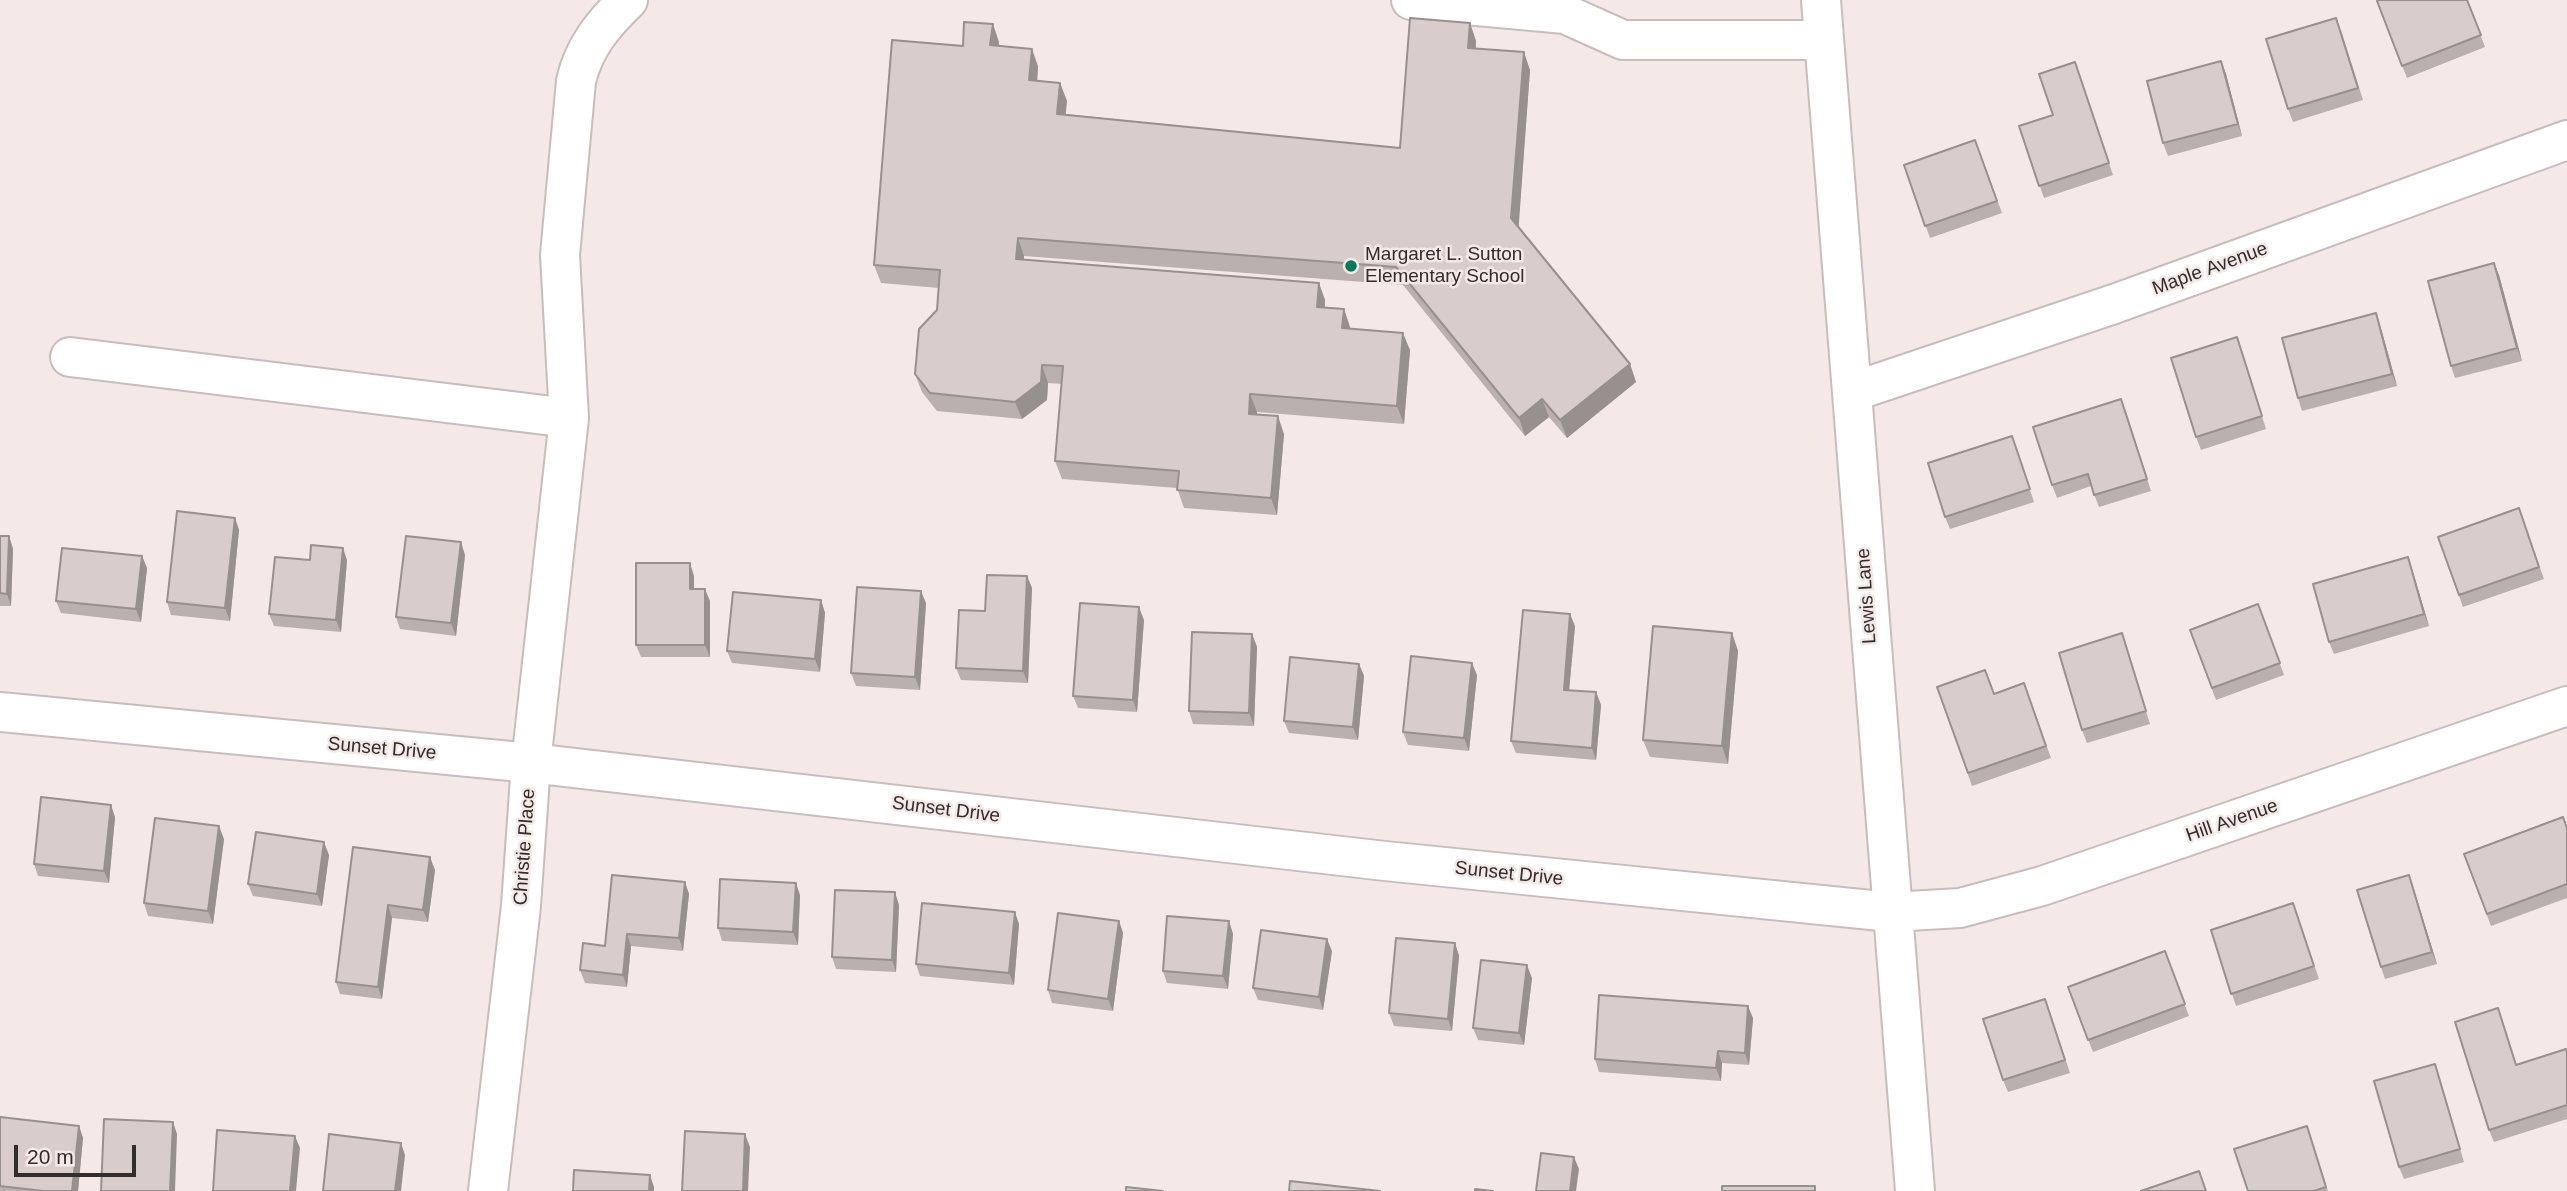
<!DOCTYPE html>
<html>
<head>
<meta charset="utf-8">
<style>
  body { margin:0 }
  #map { position:relative; width:2567px; height:1191px; overflow:hidden; background:#f4e9e7; font-family:Helvetica,sans-serif }
  canvas { display:block }
  .scale { position:absolute; left:14px; top:1145px; width:122px; height:32px; box-sizing:border-box; border:4px solid #312d2c; border-top:0; padding-left:9px; font-size:21px; line-height:24px; white-space:nowrap; color:#312d2c; -webkit-text-stroke:5px #f4e9e7; paint-order:stroke }
</style>
</head>
<body>
<div id="map">
<canvas width="2567" height="1191"></canvas>
<div class="scale">20 m</div>
</div>
<script>
const ctx = document.querySelector('canvas').getContext('2d');
ctx.lineJoin = 'round';
function strokePath(path, color, width, dash) { ctx.strokeStyle = color; ctx.lineWidth = width; ctx.lineCap = dash ? 'butt' : 'round'; ctx.setLineDash(dash || []); ctx.stroke(path); }
function fill(path, color) { ctx.fillStyle = color; ctx.fill(path, 'evenodd'); }
function label(font, color, halo, rows, align = 'center') {
  ctx.font = font + ' Helvetica,sans-serif'; ctx.lineWidth = 5; ctx.setLineDash([]); ctx.textBaseline = 'middle'; ctx.strokeStyle = halo; ctx.fillStyle = color; for (const [text, x, y, turn = 0] of rows) {
    ctx.save(); ctx.translate(x, y); ctx.rotate((+turn || 0) * Math.PI / 180); ctx.textAlign = isNaN(turn) ? turn : align; if (halo) ctx.strokeText(text, 0, 0); ctx.fillText(text, 0, 0); ctx.restore();
  }
}
const minor = new Path2D(`
  M1411,0L1565,14L1623,40H1824
  M1821,0L1915,1191
  M70,357L569,418
  M1852,392L2114,304L2567,140
  M0,712L531,763L1385,861L1891,912L1960,908L2042,886L2567,706
  M488,1191L521,906L531,763L569,418L560,255L576,81C584,47 603,24 628,0`);
const wall = new Path2D(`
  M2467,0L2485,47L2407,78L2377,1Z
  M1470,23L1476,41V48L1530,70L1518,227L1630,364L1636,382L1567,438L1549,417L1525,436L1403,285L1024,256V259L1325,300V307L1344,309L1350,328L1410,350L1404,424L1257,412V415L1284,434L1277,515L1184,508L1177,488L1062,479L1055,461L1062,384L1048,383L1047,400L1022,419L937,411L922,392L915,374L937,310L939,288L881,283L874,265L963,46L999,42V46L1038,66L1037,81L1060,83L1067,101L1065,114L1400,148Z
  M2341,30L2363,100L2293,122L2288,109Z
  M2221,61L2226,74L2242,136L2168,156L2163,143Z
  M2075,62L2113,175L2044,198L2019,126L2053,115Z
  M1975,140L2002,213L1930,238L1904,165Z
  M2499,275L2522,361L2455,378L2451,366Z
  M2376,313L2380,325L2397,386L2302,411L2298,398Z
  M2237,337L2266,429L2201,450L2196,437Z
  M2126,411L2151,491L2099,507L2091,486L2057,498L2052,485Z
  M2012,436L2034,502L1950,529L1945,517Z
  M2519,508L2544,579L2463,607L2438,537Z
  M235,518L239,530L230,621L171,615L167,602Z
  M0,536H9L13,549L11,606H0Z
  M465,555L456,636L400,629L396,617Z
  M142,556L147,568L141,622L61,613L56,601Z
  M310,560H347L341,632L274,626L269,614Z
  M2412,569L2429,626L2334,654L2329,642Z
  M694,576V589L710,601V657H641L636,645Z
  M1027,576L1032,588L1028,683L961,680L956,668L985,611Z
  M821,600L825,613L820,672L732,663L727,651Z
  M926,603L920,690L856,686L851,673Z
  M2258,604L2284,675L2216,700L2190,630Z
  M1144,620L1137,712L1078,708L1073,696Z
  M1575,626L1569,690L1596,692L1601,705L1596,760L1516,753L1511,741Z
  M1732,633L1738,651L1728,764L1650,757L1643,740Z
  M1252,634L1257,647L1254,726L1193,724L1189,711Z
  M2126,646L2150,724L2087,743L2082,730Z
  M1359,664L1364,676L1358,740L1289,733L1284,721Z
  M1477,675L1469,751L1408,745L1403,732Z
  M2024,683L2051,758L1972,786L1937,687L1994,694Z
  M115,817L109,883L38,876L34,864Z
  M2567,828V898L2491,926L2464,854Z
  M224,839L213,924L148,916L144,903Z
  M353,847L435,870L428,922L392,918L382,999L340,994L336,982Z
  M329,855L322,906L253,896L248,884Z
  M685,882L689,894L683,951L631,946L627,987L585,983L580,970L605,946Z
  M2413,887L2437,964L2385,979L2381,967Z
  M800,895L798,945L722,941L718,928Z
  M2293,903L2319,979L2236,1006L2211,930Z
  M899,905L896,972L836,969L832,957Z
  M1119,921L1123,933L1113,1011L1052,1003L1048,990Z
  M1229,921L1233,934L1228,989L1167,983L1163,971Z
  M1019,924L1014,985L920,976L916,964Z
  M1455,943L1459,956L1452,1031L1394,1026L1389,1013Z
  M1332,951L1323,1010L1258,1000L1253,988Z
  M2165,951L2189,1016L2093,1052L2068,987Z
  M1532,978L1524,1045L1478,1040L1473,1028Z
  M2050,1012L2070,1073L2008,1092L2003,1080Z
  M1753,1018L1749,1065L1722,1063L1721,1081L1599,1072L1595,1059Z
  M2567,1052V1119L2494,1142L2489,1130L2517,1065Z
  M2435,1064L2464,1162L2404,1179L2399,1167Z
  M0,1117L79,1126L83,1138L78,1191H0Z
  M2307,1126L2328,1191H2248Z`);
const shadedWall = new Path2D(`
  M1470,23L1476,41L1475,66L1468,48Z
  M993,24L999,42L997,63L990,45Z
  M1032,49L1038,66L1036,98L1029,80Z
  M1524,52L1530,70L1518,236L1511,218Z
  M2221,61L2226,74L2242,136L2238,124Z
  M1060,83L1067,101L1064,131L1057,114Z
  M1018,238L1024,256L1023,277L1016,259Z
  M2494,263L2499,275L2522,361L2517,348Z
  M1319,283L1325,300L1324,325L1317,307Z
  M1344,309L1350,327L1349,346L1342,328Z
  M2376,313L2380,325L2397,386L2392,374Z
  M1403,333L1410,350L1404,424L1397,406Z
  M1630,364L1636,382L1567,438L1560,420Z
  M1042,365L1048,383L1047,400L1022,419L1015,402Z
  M1250,394L1257,412L1256,432L1249,414Z
  M1542,399L1549,417L1525,436L1519,418Z
  M1278,416L1284,434L1277,515L1271,498Z
  M235,518L239,530L230,621L225,608Z
  M9,536L13,549L11,606L7,594Z
  M461,542L465,555L456,636L451,623Z
  M343,548L347,560L341,632L336,620Z
  M142,556L147,568L141,622L136,609Z
  M2408,557L2412,569L2429,626L2424,614Z
  M690,563L694,576V601L690,589Z
  M1027,576L1032,588L1028,683L1023,671Z
  M705,589L710,601V657L705,645Z
  M921,591L926,603L920,690L915,677Z
  M821,600L825,613L820,672L815,659Z
  M1139,607L1144,620L1137,712L1133,700Z
  M1570,614L1575,626L1568,702L1564,690Z
  M1732,633L1738,651L1728,764L1722,746Z
  M1252,634L1257,647L1254,726L1249,713Z
  M1472,663L1477,675L1469,751L1464,738Z
  M1359,664L1364,676L1358,740L1353,727Z
  M1596,692L1601,705L1596,760L1592,748Z
  M111,805L115,817L109,883L104,871Z
  M219,826L224,839L213,924L208,911Z
  M324,842L329,855L322,906L317,894Z
  M430,857L435,870L428,922L423,910Z
  M2409,875L2413,887L2437,964L2432,952Z
  M685,882L689,894L683,951L679,938Z
  M796,883L800,895L798,945L793,932Z
  M895,892L899,905L896,972L892,960Z
  M388,905L392,918L382,999L378,987Z
  M1015,912L1019,924L1014,985L1009,973Z
  M1119,921L1123,933L1113,1011L1108,999Z
  M1229,921L1233,934L1228,989L1223,976Z
  M627,934L631,946L627,987L623,975Z
  M1327,939L1332,951L1323,1010L1319,997Z
  M1455,943L1459,956L1452,1031L1448,1019Z
  M1527,965L1532,978L1524,1045L1519,1033Z
  M1748,1006L1753,1018L1749,1065L1745,1053Z
  M1718,1051L1722,1063L1721,1081L1716,1068Z
  M173,1122L177,1134L175,1191H170Z
  M79,1126L83,1138L78,1191H72Z
  M745,1134L750,1147L748,1191H743Z
  M295,1136L300,1148L296,1191H290Z
  M401,1143L405,1155L401,1191H395Z
  M1574,1157L1579,1169L1576,1191H1570Z
  M650,1175L654,1187V1191H649Z`);
const building = new Path2D(`
  M2379,0H2467L2481,35L2402,66L2377,1Z
  M1410,18L1470,23L1468,48L1524,52L1511,218L1630,364L1560,420L1542,399L1519,418L1396,267L1018,238L1016,259L1319,283L1317,307L1344,309L1342,328L1403,333L1397,406L1250,394L1249,414L1278,416L1271,498L1177,490L1179,471L1055,461L1063,366L1042,365L1041,382L1015,402L930,393L915,374L919,329L937,310L940,270L874,265L892,40L963,46L964,22L993,24L990,45L1032,49L1029,80L1060,83L1057,114L1400,148Z
  M2336,18L2358,88L2288,109L2266,39Z
  M2221,61L2238,124L2163,143L2147,81Z
  M2075,62L2109,163L2039,186L2019,126L2053,115L2039,74Z
  M1975,140L1997,201L1925,226L1904,165Z
  M2494,263L2517,348L2451,366L2428,281Z
  M2376,313L2392,374L2298,398L2282,338Z
  M2237,337L2262,416L2196,437L2171,358Z
  M2121,399L2147,479L2094,495L2088,474L2052,485L2033,427Z
  M2012,436L2030,489L1945,517L1928,463Z
  M2519,508L2539,567L2459,595L2438,537Z
  M177,511L235,518L225,608L167,602Z
  M0,536H9L7,594L0,593Z
  M406,536L461,542L451,623L396,617Z
  M311,545L343,548L336,620L269,614L275,557L310,560Z
  M62,548L142,556L136,609L56,601Z
  M2408,557L2424,614L2329,642L2313,584Z
  M636,563H690V589H705V645H636Z
  M987,575L1027,576L1023,671L956,668L959,610L985,611Z
  M857,587L921,591L915,677L851,673Z
  M733,592L821,600L815,659L727,651Z
  M1080,603L1139,607L1133,700L1073,696Z
  M2258,604L2280,663L2212,688L2190,630Z
  M1523,610L1570,614L1564,690L1596,692L1592,748L1511,741Z
  M1653,626L1732,633L1722,746L1643,740Z
  M1192,632L1252,634L1249,713L1189,711Z
  M2122,633L2146,711L2082,730L2059,653Z
  M1411,656L1472,663L1464,738L1403,732Z
  M1290,657L1359,664L1353,727L1284,721Z
  M1985,670L1994,694L2024,683L2046,746L1968,773L1937,687Z
  M41,797L111,805L104,871L34,864Z
  M2563,817L2567,828V884L2487,914L2464,854Z
  M155,818L219,826L208,911L144,903Z
  M256,832L324,842L317,894L248,884Z
  M353,847L430,857L423,910L388,905L378,987L336,982Z
  M612,875L685,882L679,938L627,934L623,975L580,970L583,943L605,946Z
  M2409,875L2432,952L2381,967L2357,890Z
  M720,879L796,883L793,932L718,928Z
  M835,890L895,892L892,960L832,957Z
  M922,903L1015,912L1009,973L916,964Z
  M2293,903L2314,966L2231,994L2211,930Z
  M1058,913L1119,921L1108,999L1048,990Z
  M1167,916L1229,921L1223,976L1163,971Z
  M1261,930L1327,939L1319,997L1253,988Z
  M1396,938L1455,943L1448,1019L1389,1013Z
  M2165,951L2185,1004L2088,1040L2068,987Z
  M1481,960L1527,965L1519,1033L1473,1028Z
  M1599,995L1748,1006L1745,1053L1718,1051L1716,1068L1595,1059Z
  M2045,999L2065,1060L2003,1080L1983,1019Z
  M2498,1008L2516,1065L2566,1049L2567,1053V1105L2489,1130L2455,1022Z
  M2435,1064L2460,1149L2399,1167L2374,1081Z
  M0,1117L79,1126L72,1191H43L0,1186Z
  M104,1119L173,1122L170,1191H101Z
  M2307,1126L2326,1187L2314,1191H2248L2234,1149Z
  M217,1130L295,1136L290,1191H213Z
  M685,1131L745,1134L743,1191H682Z
  M329,1134L401,1143L395,1191H323Z
  M1541,1153L1574,1157L1570,1191H1536Z
  M574,1170L650,1175L649,1191H573Z
  M2199,1171L2206,1191H2141Z
  M1290,1181L1380,1191H1289Z
  M1722,1186H1815V1191H1722Z
  M1126,1187L1163,1191H1126Z
  M1475,1189L1493,1191H1475Z`);
const markers = [
  [1351,266,7,"#007b59"]
];
const poiNames = [
  ["Margaret L. Sutton",1365,255],
  ["Elementary School",1365,277]
];
const streetNames = [
  ["Maple Avenue",2210,269,-20],
  ["Lewis Lane",1867,596,-94],
  ["Sunset Drive",382,749,5],
  ["Sunset Drive",946,810,7],
  ["Hill Avenue",2232,821,-19],
  ["Christie Place",525,847,-86],
  ["Sunset Drive",1509,874,6]
];
strokePath(minor, '#c8bdbb', 42);
strokePath(minor, '#fff', 38);
fill(wall, '#bab0ae');
fill(shadedWall, '#97908d');
fill(building, '#d8cdca');
strokePath(building, '#97908d', 2);
for (const [x, y, r, color] of markers) { const dot = new Path2D(); dot.arc(x, y, r, 0, 2 * Math.PI); ctx.fillStyle = color; ctx.fill(dot); strokePath(dot, '#f4e9e7', 2.5); }
label('19px', '#312d2c', '#f4e9e7', poiNames, 'left');
label('19px', '#312d2c', '#f4e9e7', streetNames);
</script>
</body>
</html>
